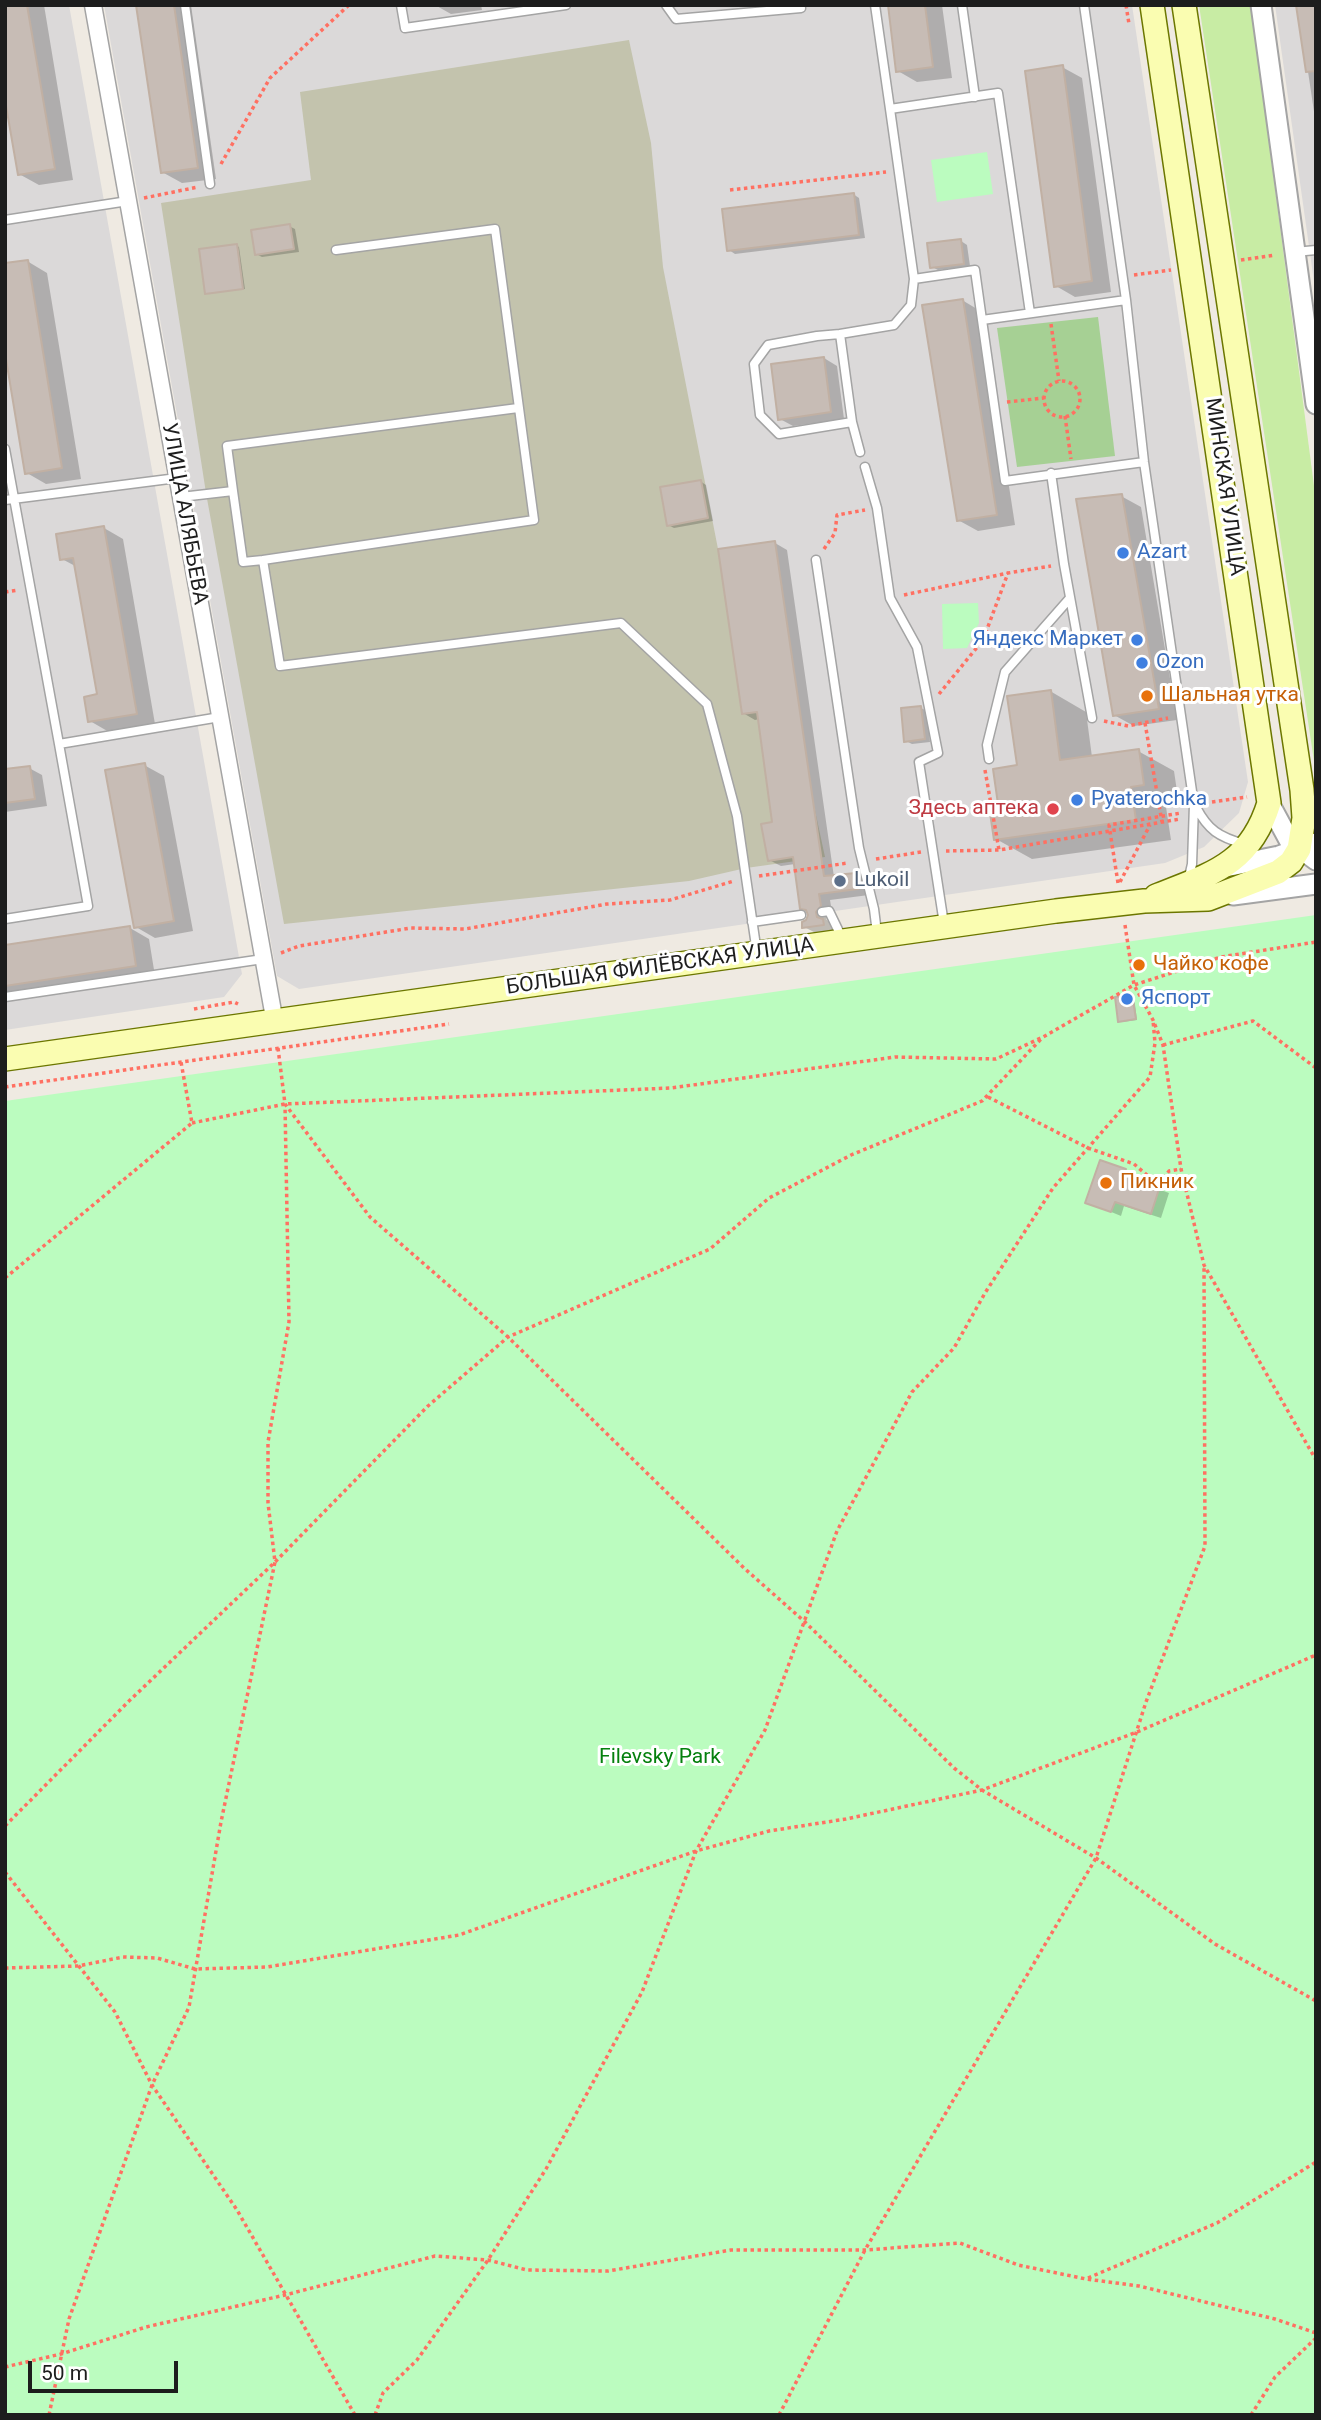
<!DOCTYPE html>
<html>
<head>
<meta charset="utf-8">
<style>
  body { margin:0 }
  #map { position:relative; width:1321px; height:2420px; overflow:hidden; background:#efeae2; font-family:Roboto,sans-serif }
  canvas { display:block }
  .frame { position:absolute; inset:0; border:7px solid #1d1d1d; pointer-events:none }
  .scale { position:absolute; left:28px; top:2361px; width:150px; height:32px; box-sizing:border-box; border:4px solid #1d1d1d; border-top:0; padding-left:9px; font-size:21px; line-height:24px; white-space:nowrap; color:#1d1d1d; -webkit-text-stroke:5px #fff; paint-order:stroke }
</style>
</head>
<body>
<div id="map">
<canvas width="1321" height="2420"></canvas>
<div class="frame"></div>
<div class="scale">50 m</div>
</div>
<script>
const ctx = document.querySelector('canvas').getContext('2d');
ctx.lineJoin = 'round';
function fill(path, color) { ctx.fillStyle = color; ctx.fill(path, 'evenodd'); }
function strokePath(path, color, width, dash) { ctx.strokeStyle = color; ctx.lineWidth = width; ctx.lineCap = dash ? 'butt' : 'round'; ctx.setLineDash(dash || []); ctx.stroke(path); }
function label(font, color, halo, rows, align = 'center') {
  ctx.font = font + ' Roboto,sans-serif'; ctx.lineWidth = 6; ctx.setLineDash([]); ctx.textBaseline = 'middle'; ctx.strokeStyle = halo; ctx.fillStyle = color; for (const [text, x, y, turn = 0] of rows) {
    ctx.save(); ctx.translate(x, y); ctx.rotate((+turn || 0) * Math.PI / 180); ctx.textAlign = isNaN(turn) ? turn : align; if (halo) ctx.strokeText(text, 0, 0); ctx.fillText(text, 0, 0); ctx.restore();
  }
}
const residential = new Path2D(`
  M5,5H69L242,974L224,997L5,1030Z
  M104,5H1132L1248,782L1239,813L1204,847L1165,863L299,989L277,976Z
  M1275,5H1316V296Z`);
const construction = new Path2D(`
  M629,40L651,143L663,267L718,549L742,714L757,712L768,793L810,787L825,857L746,868L689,881L284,924L206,493L161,203L311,180L300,92Z`);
const grass = new Path2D(`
  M1199,5H1251L1316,501V774Z`);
const forest = new Path2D(`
  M1098,317L1115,456L1017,467L997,328Z`);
const park = new Path2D(`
  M987,152L993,194L937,202L931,160Z
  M978,603L979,623L967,648L943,649L942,604Z
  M1316,915V2415H5V1101Z`);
const shadow = new Path2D(`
  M5,5H44L73,180L39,185L19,174Z
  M138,5H191L216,179L182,183L162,172Z
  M435,5H481L482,10L451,14Z
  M889,5H942L952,78L917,82L898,71Z
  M1298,5H1316V125Z
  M1062,67L1082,78L1111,292L1075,297L1056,286Z
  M853,194L859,198L865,238L735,254L729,250Z
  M289,226L295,229L299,252L262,257L256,254Z
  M961,241L967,245L970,266L938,270L932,267Z
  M237,246L239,247L245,289L207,293Z
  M27,261L47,273L81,479L46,484L27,473Z
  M962,300L982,312L1015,525L978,531L958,520Z
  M824,358L837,366L844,419L793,426L780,419Z
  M700,481L706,485L713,521L674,528L668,525Z
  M1121,496L1141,507L1177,720L1134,726L1114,715Z
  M104,528L123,539L155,724L109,732L90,721L99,696L77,567L62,559Z
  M775,543L787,550L834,877L855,874L867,881L869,895L830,900L832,912L826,919L834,927L835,931L816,933L804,927L809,915L801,907L795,864L781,866L769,860L774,824L759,719L755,720L743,713Z
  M1050,691L1086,712L1092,757L1138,751L1174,771L1179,805L1166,807L1171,840L1032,859L996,839L1000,806L1019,767Z
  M921,708L927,711L930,742L912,744L906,741Z
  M144,765L164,776L193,931L155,938L136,927Z
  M29,768L42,775L47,806L5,812V771Z
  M130,928L149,939L155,976L5,999V946Z
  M1132,996L1134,997L1137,1020L1122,1022L1120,1021Z
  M1101,1162L1126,1171L1135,1176L1134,1180L1169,1193L1161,1218L1124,1206L1121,1216L1087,1202Z`);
const building = new Path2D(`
  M5,5H27L55,169L18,175L5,100Z
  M136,5H174L198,168L161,173Z
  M888,5H925L933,67L896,72Z
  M1296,5H1316V71L1306,72Z
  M1063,65L1092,281L1054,287L1025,71Z
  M854,193L859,235L727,251L722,209Z
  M290,224L294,249L255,255L251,230Z
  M961,239L964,264L930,268L927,243Z
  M237,244L243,289L205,294L199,249Z
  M28,260L62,468L25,474L5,353V263Z
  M963,299L997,515L957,521L922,305Z
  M824,357L831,412L778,420L771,364Z
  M701,480L708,518L667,526L660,487Z
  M1122,494L1159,709L1113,716L1076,499Z
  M104,526L137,714L88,722L84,697L97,694L73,558L60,560L56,534Z
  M775,541L824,876L856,873L858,889L819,894L821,906L816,912L817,917L823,919L824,925L802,928V922L806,920L808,915L806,910L800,909L793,857L768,861L761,824L772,822L757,712L742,714L718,549Z
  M1051,690L1060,760L1139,749L1144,785L1131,787L1136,820L994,840L989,806L998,804L993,769L1017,765L1007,696Z
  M921,706L925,739L904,742L901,708Z
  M145,763L174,921L134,928L105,770Z
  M30,766L35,799L5,803V769Z
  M130,926L136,966L5,986V945Z
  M1132,994L1136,1019L1118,1022L1115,997Z
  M1100,1160L1126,1169L1124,1175L1160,1186L1151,1214L1115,1202L1111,1212L1085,1203Z`);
const path = new Path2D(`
  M1126,5L1129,24
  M221,164L270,78L349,5
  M730,190L886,172
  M144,198L198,187
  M1241,260L1275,255
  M1134,275L1171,270
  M1051,324L1059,381
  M1044 399a18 18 0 1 1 36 0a18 18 0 1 1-36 0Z
  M1007,402L1044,398
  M1065,416L1071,459
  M824,549L835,533L837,515L865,510
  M5,592L18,590
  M904,595L1008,573
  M939,694L983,640L1008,573L1051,566
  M1104,721L1128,726L1168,718
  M1145,723L1162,822
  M985,770L999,850
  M1212,802L1247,797
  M946,851L999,850L1180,819
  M876,859L921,852
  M759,876L848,863
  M1120,882L1150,825
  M1118,883L1109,825L1181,813
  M1125,925L1134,985L1153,1020L1163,1045L1181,1169L1204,1265L1316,1460
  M281,953L299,946L411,928L465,929L607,904L670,900L734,881
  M194,1009L234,1002L238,1004
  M1163,1045L1253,1021L1316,1068
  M278,1048L285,1104L370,1217L508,1337L744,1568L805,1622L954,1768L982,1790L1096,1858L1215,1944L1316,2001
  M5,1087L449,1024
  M988,1097L1088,1148L1134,1164L1147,1175L1162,1180L1169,1171L1181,1169
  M192,1123L285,1104L671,1088L895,1057L996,1059L1043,1037L1134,985L1221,957L1316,942
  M5,1278L192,1123L181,1062
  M5,1826L128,1702L275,1562L428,1406L508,1337L710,1249L769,1198L851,1155L982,1101L1043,1037
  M5,1872L115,2012L152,2085L237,2210L355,2415
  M5,1968L78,1966L123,1957L157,1958L195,1969L267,1967L459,1935L696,1851L769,1831L846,1819L982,1790L1137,1732L1316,1655
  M1088,2278L1217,2223L1316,2162
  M5,2367L61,2354L146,2327L285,2295L435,2256L488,2260L527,2270L608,2271L731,2250H865L960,2243L1018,2265L1086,2279L1139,2286L1275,2319L1316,2333
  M49,2415L69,2319L152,2085L189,2007L221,1822L275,1562L268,1503V1442L289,1322L285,1105
  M375,2415L383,2393L417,2360L488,2260L546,2169L642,1992L696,1851L765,1730L837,1531L912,1392L954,1348L985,1293L1053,1188L1150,1077L1155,1043L1153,1020
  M779,2415L865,2250L1096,1858L1146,1702L1205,1546L1204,1265
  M1251,2415L1275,2377L1316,2338`);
const service = new Path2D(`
  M185,5L210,184
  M401,5L405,28L566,5
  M666,5L676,19L801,8
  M875,5L890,109L998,93L1030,313
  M962,5L975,97
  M1084,5L1126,300L1144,462L1194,805L1192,864L1189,877
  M890,109L914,279L975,270L982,320L1126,300
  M5,220L128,201
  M336,250L495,229L534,520L263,560L280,666L621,623L707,704L737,816L757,953
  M1295,252L1316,250
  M982,320L1005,481L1144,462
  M840,334L894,325L911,305L914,279
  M852,422L779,434L760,415L754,364L768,345L817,336L840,334L852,422L860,452
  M5,449L59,744L220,717
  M865,467L877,508L890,598L917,647L938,753L919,762L944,924
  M1051,473L1064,564L1092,718
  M233,491L227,446L518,408
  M181,497L233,491L243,562L263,560
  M5,500L177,478
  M816,560L859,848L874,909L877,933
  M989,759L987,745L1005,672L1070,598
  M1196,807C1208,830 1219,837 1244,844
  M822,912L829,911L842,938
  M5,919L88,906L59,744
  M752,922L801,915
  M5,997L263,959`);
const minor = new Path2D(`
  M93,5L275,1023`);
const tertiary = new Path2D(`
  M1261,5L1316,404
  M1269,803L1289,840L1316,860
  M1225,867L1279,856L1316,843
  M1233,895L1316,884`);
const secondary = new Path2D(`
  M1152,5L1269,803C1250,865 1211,874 1156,896
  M5,1059L1056,911L1144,901L1208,899L1278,872L1291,862L1299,849L1304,818L1302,790L1184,5`);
const markers = [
  [1123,553,7,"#3f7fe0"],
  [1137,640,7,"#3f7fe0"],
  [1142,663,7,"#3f7fe0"],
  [1147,696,7,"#e8710a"],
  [1077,800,7,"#3f7fe0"],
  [1053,809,7,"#e0444e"],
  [840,881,7,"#5c6f8a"],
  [1139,965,7,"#e8710a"],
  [1127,999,7,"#3f7fe0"],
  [1106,1183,7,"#e8710a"]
];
const streetNames = [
  ["МИНСКАЯ УЛИЦА",1224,487,82],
  ["УЛИЦА АЛЯБЬЕВА",184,514,80],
  ["БОЛЬШАЯ ФИЛЁВСКАЯ УЛИЦА",660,967,-8]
];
const shopNames = [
  ["Azart",1137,553],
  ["Яндекс Маркет",1123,640,"right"],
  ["Ozon",1156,663],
  ["Pyaterochka",1091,800],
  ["Яспорт",1141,999]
];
const foodNames = [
  ["Шальная утка",1161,696],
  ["Чайко кофе",1153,965],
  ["Пикник",1120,1183]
];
const healthNames = [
  ["Здесь аптека",1039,809]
];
const serviceNames = [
  ["Lukoil",854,881]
];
const parkNames = [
  ["Filevsky Park",660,1758]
];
fill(residential, '#dbd9d9');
fill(construction, '#c3c3ad');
fill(grass, '#c8eca4');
fill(forest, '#a6d094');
fill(park, '#bbfcbf');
fill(shadow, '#0003');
fill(building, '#c7bcb5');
strokePath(building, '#c1b0a3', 2);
strokePath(service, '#a4a4a4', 11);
strokePath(minor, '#a4a4a4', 19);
strokePath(tertiary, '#a4a4a4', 23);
strokePath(secondary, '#6c7700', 26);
strokePath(path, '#ff7062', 3.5, [3.5, 3.5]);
strokePath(service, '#fff', 8);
strokePath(minor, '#fff', 16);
strokePath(tertiary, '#fff', 19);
strokePath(secondary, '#fafdb1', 23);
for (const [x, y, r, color] of markers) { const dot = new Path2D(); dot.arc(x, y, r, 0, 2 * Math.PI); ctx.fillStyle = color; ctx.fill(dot); strokePath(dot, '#fff', 2.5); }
label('21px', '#1d1d1d', '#fff', streetNames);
label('21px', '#366cbe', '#fff', shopNames, 'left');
label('21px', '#c56008', '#fff', foodNames, 'left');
label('21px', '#be3a42', '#fff', healthNames, 'right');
label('21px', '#4e5e75', '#fff', serviceNames, 'left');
label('21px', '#05800e', '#fff', parkNames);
</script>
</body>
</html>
